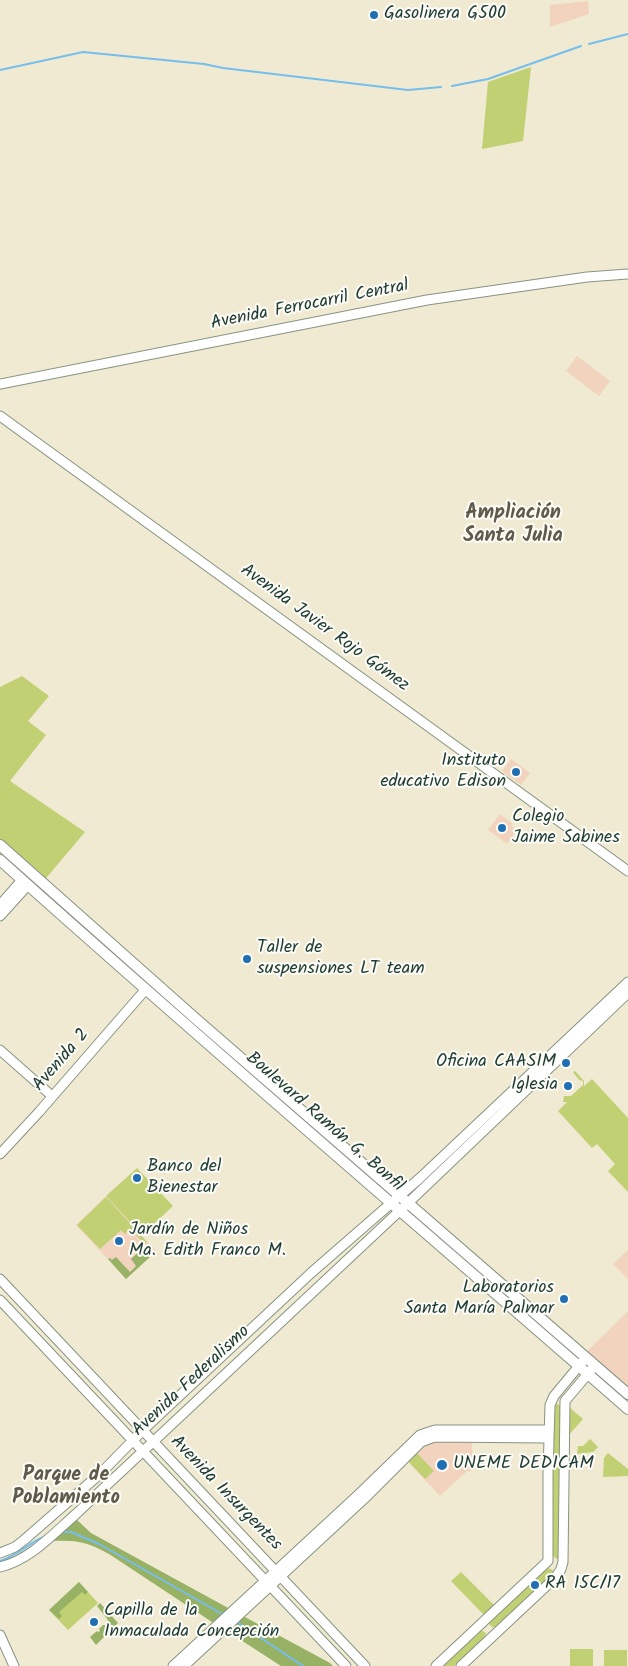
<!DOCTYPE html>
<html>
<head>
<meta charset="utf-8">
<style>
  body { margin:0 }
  canvas { display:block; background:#efead1 }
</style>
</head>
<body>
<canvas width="628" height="1666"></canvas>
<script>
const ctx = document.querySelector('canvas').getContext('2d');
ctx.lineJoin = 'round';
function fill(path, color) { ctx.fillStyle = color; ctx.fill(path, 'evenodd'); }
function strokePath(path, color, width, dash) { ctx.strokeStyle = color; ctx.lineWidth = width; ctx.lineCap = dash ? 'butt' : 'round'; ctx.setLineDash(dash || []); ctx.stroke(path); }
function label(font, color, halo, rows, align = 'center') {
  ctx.font = font + ' Kalam,sans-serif'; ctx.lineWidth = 4; ctx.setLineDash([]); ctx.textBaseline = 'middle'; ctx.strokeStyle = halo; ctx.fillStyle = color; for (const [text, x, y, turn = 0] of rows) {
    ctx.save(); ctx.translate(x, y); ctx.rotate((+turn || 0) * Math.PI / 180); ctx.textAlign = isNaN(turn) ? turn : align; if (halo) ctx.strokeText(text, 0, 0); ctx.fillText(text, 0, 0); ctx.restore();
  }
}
const built = new Path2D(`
  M588,1L589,14L550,27V5Z
  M577,356L610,381L599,396L566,371Z
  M511,759L530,773L521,785L502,771Z
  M500,814L512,823L511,825L517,830L507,844L488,830Z
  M106,1196L156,1251L126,1279L76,1225Z
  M628,1250V1279L613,1264Z
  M628,1311V1390L585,1353Z
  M472,1440L473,1470L466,1472L440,1496L407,1461L423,1445L432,1441Z`);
const green = new Path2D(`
  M531,67L523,141L482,149L488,82Z
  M22,676L49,696L28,721L46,735L10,781L85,832L42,883L0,846V687Z
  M575,1071L584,1081V1086L592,1079L628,1118V1192L608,1171L615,1164L597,1144L592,1148L558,1111L567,1102H563L564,1096H571L583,1085V1081L579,1080L573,1072Z
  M137,1168L173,1206L142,1235L106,1196Z
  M106,1197L147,1242L137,1251L134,1248L142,1241L130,1229L125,1234L121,1230L100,1249L77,1225Z
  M555,1403L561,1406L562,1409L560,1557L557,1559L553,1556L552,1553L551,1409Z
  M568,1406L583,1419L568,1436Z
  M590,1439L598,1447L593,1452L577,1454L578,1446H583Z
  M417,1453L434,1471L425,1479L408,1461Z
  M608,1453L628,1469V1476L603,1477L604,1458Z
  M548,1568L553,1570L551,1576L496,1628L492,1627L489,1624V1621Z
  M461,1572L494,1605L484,1615L451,1581Z
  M79,1582L98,1603L68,1630L49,1610Z
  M481,1630L486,1633L484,1639L454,1666H441Z
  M570,1649H593V1666H570Z
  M604,1650H627V1666H604Z`);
const forest = new Path2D(`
  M140,1251H144L150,1257L126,1279L108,1259L110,1258L112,1260L116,1257L130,1272L136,1266L131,1259Z
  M77,1520L91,1533L230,1609L215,1624L109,1554C87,1542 78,1540 52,1541Z
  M79,1582L88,1592L85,1595L82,1592L59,1612L62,1616L59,1619L49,1610Z
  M100,1603L118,1623L96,1645L90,1637L97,1631L98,1632L100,1631L99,1629L103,1625H106L108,1620L97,1606Z
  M243,1616L330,1663L333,1666H281L227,1631Z`);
const stream = new Path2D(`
  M589,44L628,34
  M0,70L83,52L204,64L223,68L408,90L441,87
  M452,86L488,79L581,46
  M63,1532H71L99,1544L224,1615
  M0,1561C18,1555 31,1541 48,1535
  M237,1622L303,1666`);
const secondary = new Path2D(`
  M0,384L427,300L587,277L628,274
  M0,416L628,871
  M0,905L22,880
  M0,916L28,885
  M0,1050L52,1096
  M0,1154L39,1112L146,989
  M0,1279L365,1666
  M0,1300L346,1666
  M0,1553L15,1547L24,1540L101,1473L142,1431L311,1273L420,1178L628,982
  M0,1567C30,1560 53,1534 76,1514L408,1203L628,993
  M0,1635L14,1666
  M173,1666L359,1494L420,1435L435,1430H549
  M184,1666L364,1499L421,1442L434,1437L548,1438
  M436,1666L548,1561V1474L550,1405L554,1396L583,1361
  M461,1666L556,1577L561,1569L563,1562L565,1401L592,1369`);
const primary = new Path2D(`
  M0,845L196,1019L628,1394
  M0,860C207,1046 419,1226 628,1409`);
const markers = [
  [374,15,5,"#1f6fb2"],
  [516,772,5,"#1f6fb2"],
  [502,828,5,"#1f6fb2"],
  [247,959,5,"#1f6fb2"],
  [566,1063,5,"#1f6fb2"],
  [568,1086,5,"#1f6fb2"],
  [137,1178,5,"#1f6fb2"],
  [119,1241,5,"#1f6fb2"],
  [564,1299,5,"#1f6fb2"],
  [442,1465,6,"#1f6fb2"],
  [535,1585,5,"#1f6fb2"],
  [94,1622,5,"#1f6fb2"]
];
const poiNames = [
  ["Gasolinera G500",384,15],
  ["Instituto",506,762,"right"],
  ["educativo Edison",506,783,"right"],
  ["Colegio",512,818],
  ["Jaime Sabines",512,839],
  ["Taller de",257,949],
  ["suspensiones LT team",257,970],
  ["Oficina CAASIM",556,1063,"right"],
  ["Iglesia",558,1086,"right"],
  ["Banco del",147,1168],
  ["Bienestar",147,1189],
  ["Jardín de Niños",129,1231],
  ["Ma. Edith Franco M.",129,1252],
  ["Laboratorios",554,1289,"right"],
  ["Santa María Palmar",554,1310,"right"],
  ["UNEME DEDICAM",453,1465],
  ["RA 15C/17",545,1585],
  ["Capilla de la",104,1612],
  ["Inmaculada Concepción",104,1633]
];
const streetNames = [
  ["Avenida Ferrocarril Central",310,306,-11],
  ["Avenida Javier Rojo Gómez",324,629,36],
  ["Avenida 2",62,1061,-49],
  ["Boulevard Ramón G. Bonfil",324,1123,41],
  ["Avenida Federalismo",192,1382,-43],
  ["Avenida Insurgentes",225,1494,46]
];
const quarterNames = [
  ["Ampliación",513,515],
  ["Santa Julia",513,538],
  ["Parque de",66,1477],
  ["Poblamiento",66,1500]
];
fill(built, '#f2d4be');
fill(green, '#c0d073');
fill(forest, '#98b265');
strokePath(stream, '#75beed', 2);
strokePath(secondary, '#879482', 11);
strokePath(primary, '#879482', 12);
strokePath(secondary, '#fff', 9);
strokePath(primary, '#fff', 10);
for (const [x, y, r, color] of markers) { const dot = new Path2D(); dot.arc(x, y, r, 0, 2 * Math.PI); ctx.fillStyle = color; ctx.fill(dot); strokePath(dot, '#fdfcf7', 2); }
label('18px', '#1f3d34', '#fdfcf7', poiNames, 'left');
label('18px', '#1f3d34', '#fdfcf7', streetNames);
label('bold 20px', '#605a4a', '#fdfcf7', quarterNames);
</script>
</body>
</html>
